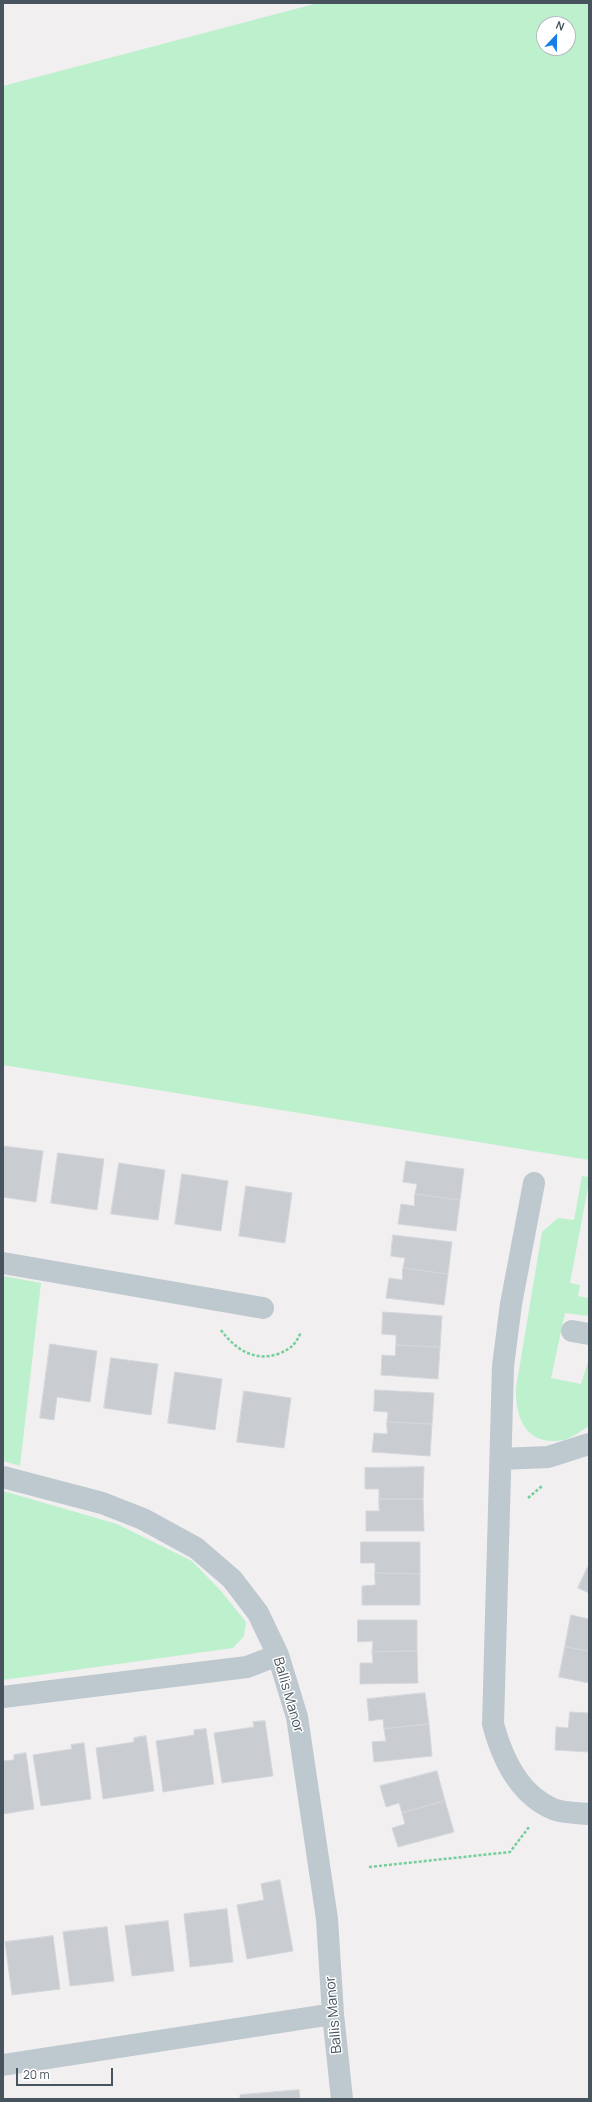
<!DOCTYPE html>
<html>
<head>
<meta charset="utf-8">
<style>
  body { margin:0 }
  #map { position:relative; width:592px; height:2102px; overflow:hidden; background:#f2eff0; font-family:Manrope,sans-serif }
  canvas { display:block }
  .frame { position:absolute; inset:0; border:4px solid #47545e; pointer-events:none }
  .north { position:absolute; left:536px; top:16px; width:40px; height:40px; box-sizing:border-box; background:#fff; border:1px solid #b5bbbf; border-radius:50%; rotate:22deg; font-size:11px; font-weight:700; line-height:16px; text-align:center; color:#47545e }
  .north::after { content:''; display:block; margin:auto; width:14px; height:18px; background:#157ee7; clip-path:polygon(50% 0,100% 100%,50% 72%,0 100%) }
  .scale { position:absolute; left:16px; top:2068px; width:97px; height:18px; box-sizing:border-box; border:2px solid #47545e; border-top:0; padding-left:5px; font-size:12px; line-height:14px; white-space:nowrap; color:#47545e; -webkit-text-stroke:3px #fff; paint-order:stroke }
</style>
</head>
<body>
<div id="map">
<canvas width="592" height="2102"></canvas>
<div class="frame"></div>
<div class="north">N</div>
<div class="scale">20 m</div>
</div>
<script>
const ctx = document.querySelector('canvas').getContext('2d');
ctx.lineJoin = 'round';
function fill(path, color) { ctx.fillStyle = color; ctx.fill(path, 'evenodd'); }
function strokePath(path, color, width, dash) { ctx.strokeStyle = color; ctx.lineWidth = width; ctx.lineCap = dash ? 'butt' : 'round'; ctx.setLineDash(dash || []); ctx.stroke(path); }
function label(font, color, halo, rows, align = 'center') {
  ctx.font = font + ' Manrope,sans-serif'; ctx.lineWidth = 3; ctx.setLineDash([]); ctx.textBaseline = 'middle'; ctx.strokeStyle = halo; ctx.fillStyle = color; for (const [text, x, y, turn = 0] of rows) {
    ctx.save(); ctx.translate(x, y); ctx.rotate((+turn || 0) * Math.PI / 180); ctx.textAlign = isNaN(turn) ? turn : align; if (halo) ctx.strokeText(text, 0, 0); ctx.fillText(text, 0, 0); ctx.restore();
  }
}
const green = new Path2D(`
  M318,3H589V1160L3,1065V86ZM544,24H568V48H544Z
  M582,1176L589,1177V1182L570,1283L580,1285L578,1296L589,1298V1316L565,1313L551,1378L581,1384L589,1359V1426C582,1430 572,1438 564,1440C527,1447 515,1419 516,1388L542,1232L558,1218L574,1220Z
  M3,1276L41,1283L20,1466L3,1461Z
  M3,1491L117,1524L192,1561L221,1591L246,1622L244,1636L233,1648L3,1680Z`);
const building = new Path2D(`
  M3,1146L43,1151L36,1202L3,1197Z
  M58,1153L104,1159L97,1210L51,1203Z
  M406,1161L464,1169L460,1200L415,1194L417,1184L403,1182Z
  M119,1163L165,1170L158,1220L111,1214Z
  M182,1174L228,1181L221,1231L175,1224Z
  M246,1186L292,1193L285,1243L239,1236Z
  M415,1194L460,1200L456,1231L398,1224L401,1204L414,1206Z
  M393,1235L452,1242L448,1274L403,1268L405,1258L391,1256Z
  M403,1268L448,1274L444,1305L386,1298L389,1278L402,1280Z
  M383,1312L442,1316L440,1347L396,1345V1335L382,1334Z
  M50,1344L97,1351L90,1402L57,1397L54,1420L40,1418Z
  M396,1345L440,1347L438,1379L381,1375L382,1355L395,1356Z
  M111,1358L158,1364L151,1415L104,1408Z
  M175,1372L222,1379L215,1430L168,1423Z
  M375,1390L434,1393L432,1424L387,1422L388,1412L374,1411Z
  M244,1391L291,1398L284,1448L237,1442Z
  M387,1422L432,1424L430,1456L372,1452L374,1433L387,1434Z
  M424,1467L423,1499H379V1489H365V1468Z
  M379,1499H423L424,1531H366V1511H379Z
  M361,1542H420V1574L375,1573V1563H361Z
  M589,1564V1593L578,1588Z
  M375,1573L420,1574V1605H362V1586L375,1585Z
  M571,1615L589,1619V1651L565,1647Z
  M358,1620H417V1651L372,1652L373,1641L358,1642Z
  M565,1647L589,1651V1683L559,1677Z
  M417,1651L418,1683L360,1684V1663H373L372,1652Z
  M425,1693L429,1724L384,1729L383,1719L369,1721L367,1699Z
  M570,1712L589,1713V1752L555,1750L556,1727L568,1728Z
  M265,1721L273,1776L222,1783L214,1733L254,1727L253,1722Z
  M429,1724L432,1756L374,1762L372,1742L386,1741L384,1729Z
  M206,1729L214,1784L163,1792L156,1741L194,1735V1730Z
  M146,1736L154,1791L103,1799L96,1748L134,1742V1738Z
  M84,1743L91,1799L41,1806L33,1755L72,1749L71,1745Z
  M26,1753L34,1809L3,1814V1761L14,1760V1755Z
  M437,1771L445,1801L402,1813L399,1803L386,1807L380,1786Z
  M445,1801L454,1832L398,1847L392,1828L405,1824L402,1813Z
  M280,1880L293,1951L247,1959L237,1905L264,1900L261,1884Z
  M227,1909L233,1962L190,1967L184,1914Z
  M168,1921L174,1971L132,1976L125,1926Z
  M107,1927L114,1981L70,1986L63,1932Z
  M53,1936L60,1989L12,1995L5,1942Z
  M299,2090L300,2099H240V2095Z`);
const path = new Path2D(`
  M221,1330C235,1349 254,1362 278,1354C291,1349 296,1344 301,1332
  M528,1498L542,1486
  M369,1867L510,1852L529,1827`);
const minor = new Path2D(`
  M534,1183L511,1304L503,1366L493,1724C502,1758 518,1794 553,1809C563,1813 578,1813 589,1814
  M3,1263L263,1308
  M572,1331L589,1334
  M501,1459L548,1457L589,1444
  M3,1477L102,1503L143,1519L196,1548L232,1579L258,1613L278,1655L297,1717L327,1919L333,2014L342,2099
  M3,1697L247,1667L278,1655
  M3,2065L333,2014`);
const streetNames = [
  ["Ballis Manor",288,1695,74],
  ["Ballis Manor",334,2015,-95]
];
fill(green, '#bdf0cd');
fill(building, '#c9cdd2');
strokePath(building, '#d3d6db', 1);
strokePath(path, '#74cf9c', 2.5, [3, 2]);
strokePath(minor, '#bdc8cf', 22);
label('14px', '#47545e', '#fff', streetNames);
</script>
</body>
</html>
